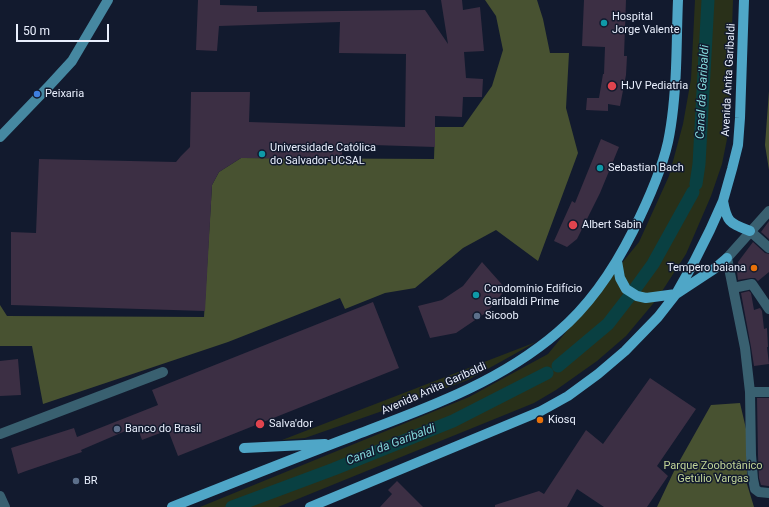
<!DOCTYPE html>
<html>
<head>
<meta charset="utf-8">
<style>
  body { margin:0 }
  #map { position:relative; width:769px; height:507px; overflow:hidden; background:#121a2e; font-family:Roboto,sans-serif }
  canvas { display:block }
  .scale { position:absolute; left:16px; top:24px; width:93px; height:18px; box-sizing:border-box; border:2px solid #e9effd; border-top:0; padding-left:5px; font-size:12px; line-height:14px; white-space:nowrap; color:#e9effd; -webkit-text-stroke:3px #121a2e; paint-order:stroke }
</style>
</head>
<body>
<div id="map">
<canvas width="769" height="507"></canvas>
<div class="scale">50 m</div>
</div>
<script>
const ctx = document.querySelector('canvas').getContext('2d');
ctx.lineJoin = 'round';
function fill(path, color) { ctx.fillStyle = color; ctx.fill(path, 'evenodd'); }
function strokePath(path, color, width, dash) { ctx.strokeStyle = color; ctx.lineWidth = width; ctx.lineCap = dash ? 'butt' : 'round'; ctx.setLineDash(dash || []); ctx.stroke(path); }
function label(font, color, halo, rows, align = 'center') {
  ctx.font = font + ' Roboto,sans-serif'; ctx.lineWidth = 3; ctx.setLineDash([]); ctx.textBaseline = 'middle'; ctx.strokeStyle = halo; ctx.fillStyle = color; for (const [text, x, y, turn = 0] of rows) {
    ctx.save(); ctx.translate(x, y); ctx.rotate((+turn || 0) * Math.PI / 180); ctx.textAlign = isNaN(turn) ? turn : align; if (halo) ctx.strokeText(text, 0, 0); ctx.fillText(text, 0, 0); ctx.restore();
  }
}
const green = new Path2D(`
  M695,0H733L729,115L727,139L722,164L711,196L686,254L657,299L626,336L597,361L556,390L534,403L278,507H200L469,397L548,354L639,242L669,176L683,124L691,79Z
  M536,342L468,380L411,401L305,438L282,440Z`);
const forest = new Path2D(`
  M485,0H537L543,19L550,53H569L566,108L578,153L538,261L496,230L463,248L415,288L385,293L345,309L340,298L228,342L43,404L32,346H0V305L7,316L204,317L212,185L219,172L241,158L434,159L435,127H463L492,86L503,50L496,16Z
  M769,91V170L765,145Z
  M740,403L747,433V484L754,507H657L675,469L711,405Z`);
const canal = new Path2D(`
  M696,184L699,164L708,0
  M558,366L608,324L632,293L653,264L693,192
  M232,507L334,469L453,421L547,373`);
const building = new Path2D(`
  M198,0H220V5L257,6V12L425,10L448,44L441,0H462L463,10L480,7L484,51L464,52L466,78L483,79L482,97H463L462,117L435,116V147L342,144V159L241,158L219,172L212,185L205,311L11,305V232L36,233L39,159L176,162L181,156L190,147L191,92H250L249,122L405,127L406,54L339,53L340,22L219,26L217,51L196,50Z
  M584,0H626L624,56H627L626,75L620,106L608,104V111L586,110L587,98H599L603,74H604L605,47L582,46Z
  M601,139L619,147L600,193L577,239L567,247L554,241L572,201L575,203Z
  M769,221V239L761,232Z
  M753,242L765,253L769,254V272L758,281L755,278H751L738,280L737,272L738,262Z
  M482,262L506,289L487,312L456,333L430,338L418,306L442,300L463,286Z
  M749,291L751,293L754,310L760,308L762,311L764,329L767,328L768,347H767L769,364L754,366L751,347L741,293Z
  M373,302L399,368L178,456L168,430L142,440L137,426L81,450L82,452L26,471L18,474L11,448L74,428L77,437L158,405L152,390Z
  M18,359L21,395L0,396V361Z
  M650,378L696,409L657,466L668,476L647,507H604L577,489L567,507H495V505L539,491L544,494L586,430L603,444Z
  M757,398H769V486H768L761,485L759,478L758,455Z
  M397,481L423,507H380L392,494L388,490Z`);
const minor = new Path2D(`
  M750,231L769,248
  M727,258L745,348L750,392L751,455L753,479L755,489L759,492L769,493
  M733,288L752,284L769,309
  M750,392H769
  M0,434L163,372
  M0,496L5,507`);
const tertiary = new Path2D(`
  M727,258L769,211`);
const secondary = new Path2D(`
  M0,137L49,86L72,61L108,0`);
const primary = new Path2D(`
  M723,201C727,223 730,223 750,231
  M617,261L620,278L626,289L637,296L646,298L676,294L714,269L727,258
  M244,448L325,444
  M172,507C232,483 292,459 353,436C424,409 499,383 558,332C590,305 614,269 633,231C647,203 661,173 668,142C673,118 675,93 676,68C677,45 677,23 678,0
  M310,507L541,411L568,396L598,374L625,351L658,317L676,294L694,262L710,230L723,201L732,169L738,145L740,118L744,0`);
const markers = [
  [604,23,4,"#0f9aa8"],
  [612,86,5,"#e0444e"],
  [37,94,4,"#3f7fe0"],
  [262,154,4,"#0f9aa8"],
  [600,168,4,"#0f9aa8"],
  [573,225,5,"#e0444e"],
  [754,268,4,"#e8710a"],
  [476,295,4,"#0f9aa8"],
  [477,316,4,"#5c6f8a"],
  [540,420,4,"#e8710a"],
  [260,424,5,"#e0444e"],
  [117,429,4,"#5c6f8a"],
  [76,481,4,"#5c6f8a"]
];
const poiNames = [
  ["Hospital",612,17],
  ["Jorge Valente",612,30],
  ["HJV Pediatria",621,86],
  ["Peixaria",45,94],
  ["Universidade Católica",270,148],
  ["do Salvador-UCSAL",270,161],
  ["Sebastian Bach",608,168],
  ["Albert Sabin",582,225],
  ["Tempero baiana",746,268,"right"],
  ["Condomínio Edifício",484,289],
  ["Garibaldi Prime",484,302],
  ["Sicoob",485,316],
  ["Kiosq",548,420],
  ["Salva'dor",269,424],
  ["Banco do Brasil",125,429],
  ["BR",84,481]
];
const streetNames = [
  ["Avenida Anita Garibaldi",729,80,-87],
  ["Avenida Anita Garibaldi",434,389,-24]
];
const parkNames = [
  ["Parque Zoobotânico",713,466],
  ["Getúlio Vargas",713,479]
];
const waterNames = [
  ["Canal da Garibaldi",703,92,-87],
  ["Canal da Garibaldi",391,445,-21]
];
fill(green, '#293019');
fill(forest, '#485231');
strokePath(canal, '#094042', 13);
fill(building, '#3c2f44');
strokePath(minor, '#396070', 10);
strokePath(tertiary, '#396070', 10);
strokePath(secondary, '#4688a1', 10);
strokePath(primary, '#4fa6c7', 10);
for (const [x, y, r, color] of markers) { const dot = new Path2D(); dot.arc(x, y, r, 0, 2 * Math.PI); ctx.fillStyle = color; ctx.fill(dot); strokePath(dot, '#121a2e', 1.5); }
label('11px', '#e9effd', '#121a2e', poiNames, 'left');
label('11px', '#e9effd', '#121a2e', streetNames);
label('11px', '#c0d497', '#121a2e', parkNames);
label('italic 12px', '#83d9db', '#121a2e', waterNames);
</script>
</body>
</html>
